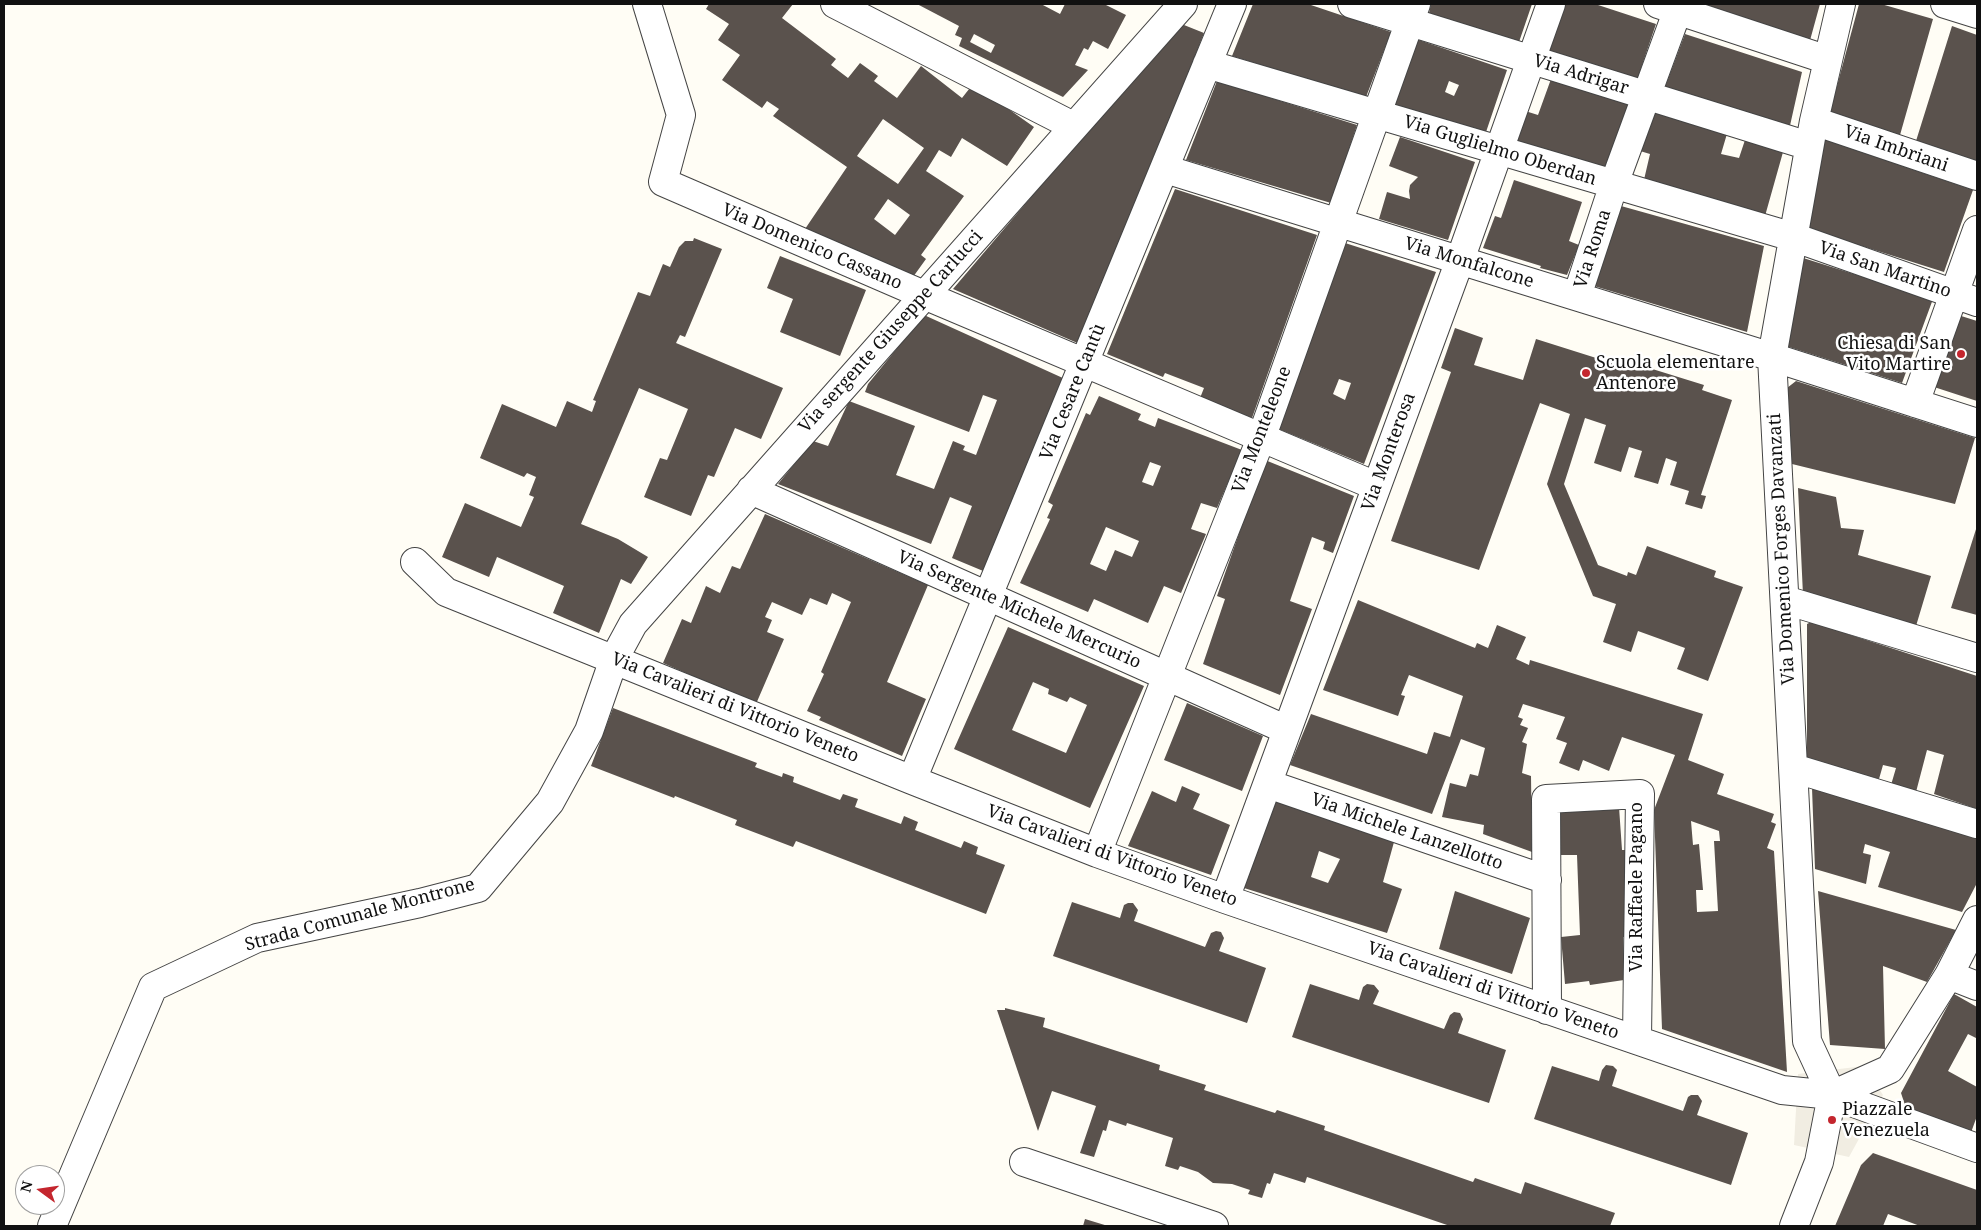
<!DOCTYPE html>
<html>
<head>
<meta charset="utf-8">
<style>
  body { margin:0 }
  #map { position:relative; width:1981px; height:1230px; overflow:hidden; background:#fffdf5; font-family:"Noto Serif",serif }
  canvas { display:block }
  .frame { position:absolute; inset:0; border:5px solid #111; pointer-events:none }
  .north { position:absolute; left:15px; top:1165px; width:50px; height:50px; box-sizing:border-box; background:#fff; border:1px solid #a0a0a0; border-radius:50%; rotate:284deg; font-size:14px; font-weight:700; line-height:20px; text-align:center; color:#111 }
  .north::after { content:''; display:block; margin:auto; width:18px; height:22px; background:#c4262e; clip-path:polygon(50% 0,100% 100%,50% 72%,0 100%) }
</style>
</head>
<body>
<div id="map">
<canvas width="1981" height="1230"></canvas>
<div class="frame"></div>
<div class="north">N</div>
</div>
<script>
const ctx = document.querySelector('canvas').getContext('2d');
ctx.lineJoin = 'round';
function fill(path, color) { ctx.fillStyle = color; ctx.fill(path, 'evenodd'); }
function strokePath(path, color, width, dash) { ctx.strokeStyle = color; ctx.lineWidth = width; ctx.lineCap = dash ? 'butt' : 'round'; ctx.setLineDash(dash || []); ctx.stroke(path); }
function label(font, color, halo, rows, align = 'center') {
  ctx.font = font + ' "Noto Serif",serif'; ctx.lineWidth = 5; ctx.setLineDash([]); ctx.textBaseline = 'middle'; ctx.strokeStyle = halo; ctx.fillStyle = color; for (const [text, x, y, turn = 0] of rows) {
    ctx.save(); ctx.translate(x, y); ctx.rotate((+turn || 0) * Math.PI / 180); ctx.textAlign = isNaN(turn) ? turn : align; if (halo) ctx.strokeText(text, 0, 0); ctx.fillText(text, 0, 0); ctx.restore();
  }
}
const plaza = new Path2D(`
  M1864,1066L1883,1095L1849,1157L1794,1145L1798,1074Z`);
const building = new Path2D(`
  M709,4H793L782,18L836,59L831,65L848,78L860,63L878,76L874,81L897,98L921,66L962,98L973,84L1034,127L1007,166L962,138L951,157L939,150L926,171L964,196L921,255L926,259L913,277L805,229L847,167L773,116L779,109L767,101L762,108L722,80L740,55L718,40L729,24L706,9ZM883,119L924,148L898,184L857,156ZM888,199L910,215L895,235L874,219Z
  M917,4H1041L1060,14L1065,4H1086L1089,5L1090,4H1104L1126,15L1108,49L1093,41L1088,50L1084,48L1075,65L1088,70L1063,97L959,46L962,38L955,35L959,26ZM974,34L995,45L991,53L970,42Z
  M1253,4H1308L1391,32L1366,97L1232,56Z
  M1431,4H1532L1519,42L1429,13Z
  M1560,4H1595L1656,24L1635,86L1542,59Z
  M1694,4H1820L1809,44Z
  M1859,4H1881L1933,19L1900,135L1830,112Z
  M1179,23L1204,33L1082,345L953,289Z
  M1952,26L1977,35V161L1916,141Z
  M1685,34L1802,72L1789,130L1662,95Z
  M1416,39L1507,70L1486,132L1390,106ZM1449,81L1459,85L1454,96L1445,92Z
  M1551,79L1631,101L1606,171L1511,144L1522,110L1538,115Z
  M1217,81L1357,125L1331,203L1186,160Z
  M1654,107L1729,127L1721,154L1739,158L1747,134L1785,145L1765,216L1643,184L1650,154L1640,151Z
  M1400,137L1475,162L1448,240L1379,219L1387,192L1410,199L1409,191L1410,185L1418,177L1389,166Z
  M1823,139L1973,190L1944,272L1805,228Z
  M1514,180L1582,202L1569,241L1579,245L1567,275L1540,268L1541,266L1483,248L1495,216L1501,218Z
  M1175,189L1317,235L1252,418L1200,398L1204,388L1165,373L1163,377L1107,354Z
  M1621,206L1764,246L1747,332L1594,286Z
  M694,238L722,249L685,337L680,335L676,343L783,388L761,439L735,428L714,477L708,475L691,516L644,497L660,458L667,460L688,409L639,388L581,524L618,539L648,557L631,584L621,579L599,633L553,613L564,586L497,557L489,577L442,557L465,503L521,527L534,497L529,495L536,477L527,473L524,477L480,458L502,404L556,427L567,401L592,412L596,401L593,400L638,292L650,296L663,264L670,267L679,247L685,241H693Z
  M1345,243L1436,272L1364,464L1276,428ZM1339,379L1351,383L1345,400L1333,394Z
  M780,256L866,290L840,356L780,332L793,299L767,288Z
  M1800,257L1933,299L1902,383L1786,346Z
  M924,315L1065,379L988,573L952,558L972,506L950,497L931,544L778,484L813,441L828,446L849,401L915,426L896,475L934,489L953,441L965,446L963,450L976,455L997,400L983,395L969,432L865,392L868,384Z
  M1958,315L1977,321V401L1934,387Z
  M1455,328L1483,338L1474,365L1523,380L1536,339L1631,369L1633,363L1704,385L1702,390L1732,400L1701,495L1706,496L1702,509L1685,504L1689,491L1670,485L1677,462L1666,458L1658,484L1634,477L1642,451L1629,447L1621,472L1594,463L1606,425L1585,418L1564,484L1598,565L1627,576L1628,572L1636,575L1647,546L1716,571L1714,577L1743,587L1708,681L1677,669L1685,648L1638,631L1631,652L1603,642L1616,604L1593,596L1547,484L1570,414L1540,403L1479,570L1391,541L1451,372L1441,368Z
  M1796,381L1975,438L1955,504L1792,464L1787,388Z
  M1099,396L1141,414L1138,420L1155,427L1158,418L1242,450L1217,508L1201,503L1191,529L1206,534L1181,593L1164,586L1148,623L1094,599L1088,612L1020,583L1050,519L1047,518L1053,505L1048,502L1086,413L1090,415ZM1150,462L1161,466L1153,486L1142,482ZM1106,527L1139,541L1132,557L1115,550L1106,571L1090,564Z
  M1265,460L1354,496L1333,553L1323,549L1325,542L1312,537L1290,601L1312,609L1280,695L1203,664L1225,599L1217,596Z
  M1798,488L1836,497L1841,528L1864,530L1858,555L1931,576L1916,626L1857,607L1856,613L1803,595Z
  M765,514L928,585L887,682L926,699L902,756L819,720L821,717L807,711L824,674L821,672L851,602L832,593L827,605L810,598L802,615L772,602L765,617L772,620L767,632L784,639L756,704L663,663L682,619L691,623L706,586L720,593L732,566L740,569Z
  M1977,526V615L1951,608Z
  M1358,600L1475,648L1477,643L1488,648L1497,625L1526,637L1516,659L1529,665L1530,660L1703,714L1688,760L1724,774L1717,794L1774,814L1771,822L1776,824L1767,848L1774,851L1787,1072L1662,1029L1654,810L1675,755L1622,737L1609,771L1583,760L1579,771L1559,763L1567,743L1556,739L1565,717L1523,704L1518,717L1523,719L1520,725L1528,728L1522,742L1527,744L1522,773L1531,776L1532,852L1483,834L1484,825L1442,817L1450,783L1466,787L1470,774L1478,776L1485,748L1461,739L1432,814L1290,765L1311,714L1427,754L1434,732L1450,737L1463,696L1409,675L1401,695L1405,696L1398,716L1323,690ZM1691,821L1719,831L1720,841H1714L1718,911L1697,912L1696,890H1703L1699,844L1693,845Z
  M1811,622L1977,676V809L1934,794L1944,755L1927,750L1916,792L1891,785L1896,768L1883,765L1879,779L1807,759V624Z
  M1008,627L1144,686L1090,808L954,749ZM1033,682L1049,689L1048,694L1067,702L1070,697L1087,705L1066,753L1012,730Z
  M1187,703L1263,736L1242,791L1164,760Z
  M613,708L757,763L755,767L782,777L783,773L794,777L793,782L840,800L843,794L858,799L855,807L901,824L904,816L918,822L915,830L961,848L964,841L978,847L976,854L1005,865L986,914L796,841L793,847L735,825L737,820L675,796L674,798L591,766Z
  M1182,786L1200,794L1193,809L1230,825L1211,875L1128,846L1152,791L1176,802Z
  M1812,788L1977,838V883L1962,912L1878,887L1890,852L1865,844L1863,853L1871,855L1866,884L1815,869Z
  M1276,800L1394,842L1383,882L1402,889L1387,933L1244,888ZM1319,851L1340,859L1328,883L1311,877Z
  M1619,807L1622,850H1625L1626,937H1623L1624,980L1590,985L1589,981L1565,984L1561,937L1580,935L1577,855H1560L1558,808Z
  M1455,891L1530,918L1512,974L1439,949Z
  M1818,891L1956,930L1927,982L1883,966L1885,1049L1830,1045Z
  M1072,902L1120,918L1124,905L1128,903H1133L1138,910L1134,921L1205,947L1211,933L1216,931L1221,932L1224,938L1219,951L1266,968L1247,1023L1053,956Z
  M1310,984L1359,1000L1363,987L1367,984L1374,985L1379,991L1373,1004L1444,1029L1450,1015L1454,1012L1460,1013L1463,1019L1458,1033L1506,1050L1489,1103L1292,1037Z
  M1954,994L1977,1007V1036L1976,1038L1968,1034L1948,1071L1977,1087V1116L1969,1138L1909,1117L1901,1093Z
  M1005,1008L1045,1018L1043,1027L1160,1065L1159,1070L1206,1085L1204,1090L1275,1113L1277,1110L1325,1126L1324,1130L1473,1182L1475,1178L1521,1194L1525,1182L1615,1213L1610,1226H1450L1307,1177L1305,1183L1274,1173L1270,1184L1267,1183L1262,1198L1248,1194L1250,1190L1232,1184L1213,1183L1198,1172L1180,1166L1178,1170L1165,1166L1173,1138L1127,1123L1126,1126L1109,1120L1106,1131L1103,1130L1094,1157L1080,1153L1096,1106L1052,1091L1038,1131L997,1010H1005Z
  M1606,1065L1613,1066L1617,1070L1612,1086L1683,1111L1688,1097L1691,1095H1698L1702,1101L1697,1115L1748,1133L1731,1185L1534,1119L1552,1066L1599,1081L1602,1070Z
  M1873,1153L1977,1190V1226H1920L1888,1214L1883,1226H1835L1861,1165Z
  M1085,1219L1108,1226H1083Z`);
const minor = new Path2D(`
  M647,4L681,115L663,182L924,295L1376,486
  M835,4L1073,126
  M1352,4L1809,146
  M1658,4L1828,60
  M1945,4L1977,14
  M1207,64L1793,237L1977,302
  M1814,121L1977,176
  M1165,169L1772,357L1977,423
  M1577,296L1614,184L1680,4
  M1915,403L1977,230
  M751,490L1287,730
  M415,562L446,592L912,780L1097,853L1225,899L1782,1090L1832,1095L1977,1148
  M1785,600L1977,658
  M1793,768L1977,824
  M912,780L1232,4
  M1268,784L1547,880
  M1097,853L1262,436L1416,4
  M1225,899L1460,260L1551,4
  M1949,975L1977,986
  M1547,1010L1546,799L1640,794L1637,1040
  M1832,1095L1807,1041L1772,357L1814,121L1841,4
  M1832,1095L1890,1069L1949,975L1977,920
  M1024,1162L1214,1226
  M52,1226L153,987L257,938L420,903L478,888L550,802L589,731L614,659L633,624L1183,4
  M1794,1226L1819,1162L1832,1095`);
const markers = [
  [1961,354,5,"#c4262e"],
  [1586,373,5,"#c4262e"],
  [1832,1120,5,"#c4262e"]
];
const streetNames = [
  ["Via Adrigar",1581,75,17],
  ["Via Imbriani",1896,149,19],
  ["Via Guglielmo Oberdan",1500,151,17],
  ["Via Domenico Cassano",812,247,23],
  ["Via Roma",1593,249,-72],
  ["Via Monfalcone",1469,263,17],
  ["Via San Martino",1885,270,19],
  ["Via sergente Giuseppe Carlucci",891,332,-48],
  ["Via Cesare Cantù",1073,392,-68],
  ["Via Monteleone",1262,430,-69],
  ["Via Monterosa",1389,452,-70],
  ["Via Domenico Forges Davanzati",1782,549,-93],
  ["Via Sergente Michele Mercurio",1019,610,24],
  ["Via Cavalieri di Vittorio Veneto",735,708,22],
  ["Via Michele Lanzellotto",1407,832,19],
  ["Via Cavalieri di Vittorio Veneto",1112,856,20],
  ["Via Raffaele Pagano",1637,887,-90],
  ["Strada Comunale Montrone",360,915,-15],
  ["Via Cavalieri di Vittorio Veneto",1493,991,19]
];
const poiNames = [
  ["Chiesa di San",1951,344,"right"],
  ["Vito Martire",1951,365,"right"],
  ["Scuola elementare",1596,363],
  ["Antenore",1596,384],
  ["Piazzale",1842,1110],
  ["Venezuela",1842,1131]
];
fill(plaza, '#f1ede2');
fill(building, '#5a524d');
strokePath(minor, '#444', 30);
strokePath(minor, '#fff', 28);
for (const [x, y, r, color] of markers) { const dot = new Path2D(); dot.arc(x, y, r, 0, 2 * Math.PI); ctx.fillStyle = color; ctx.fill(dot); strokePath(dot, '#fff', 2); }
label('18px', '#111', '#fff', streetNames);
label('18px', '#111', '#fff', poiNames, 'left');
</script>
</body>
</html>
